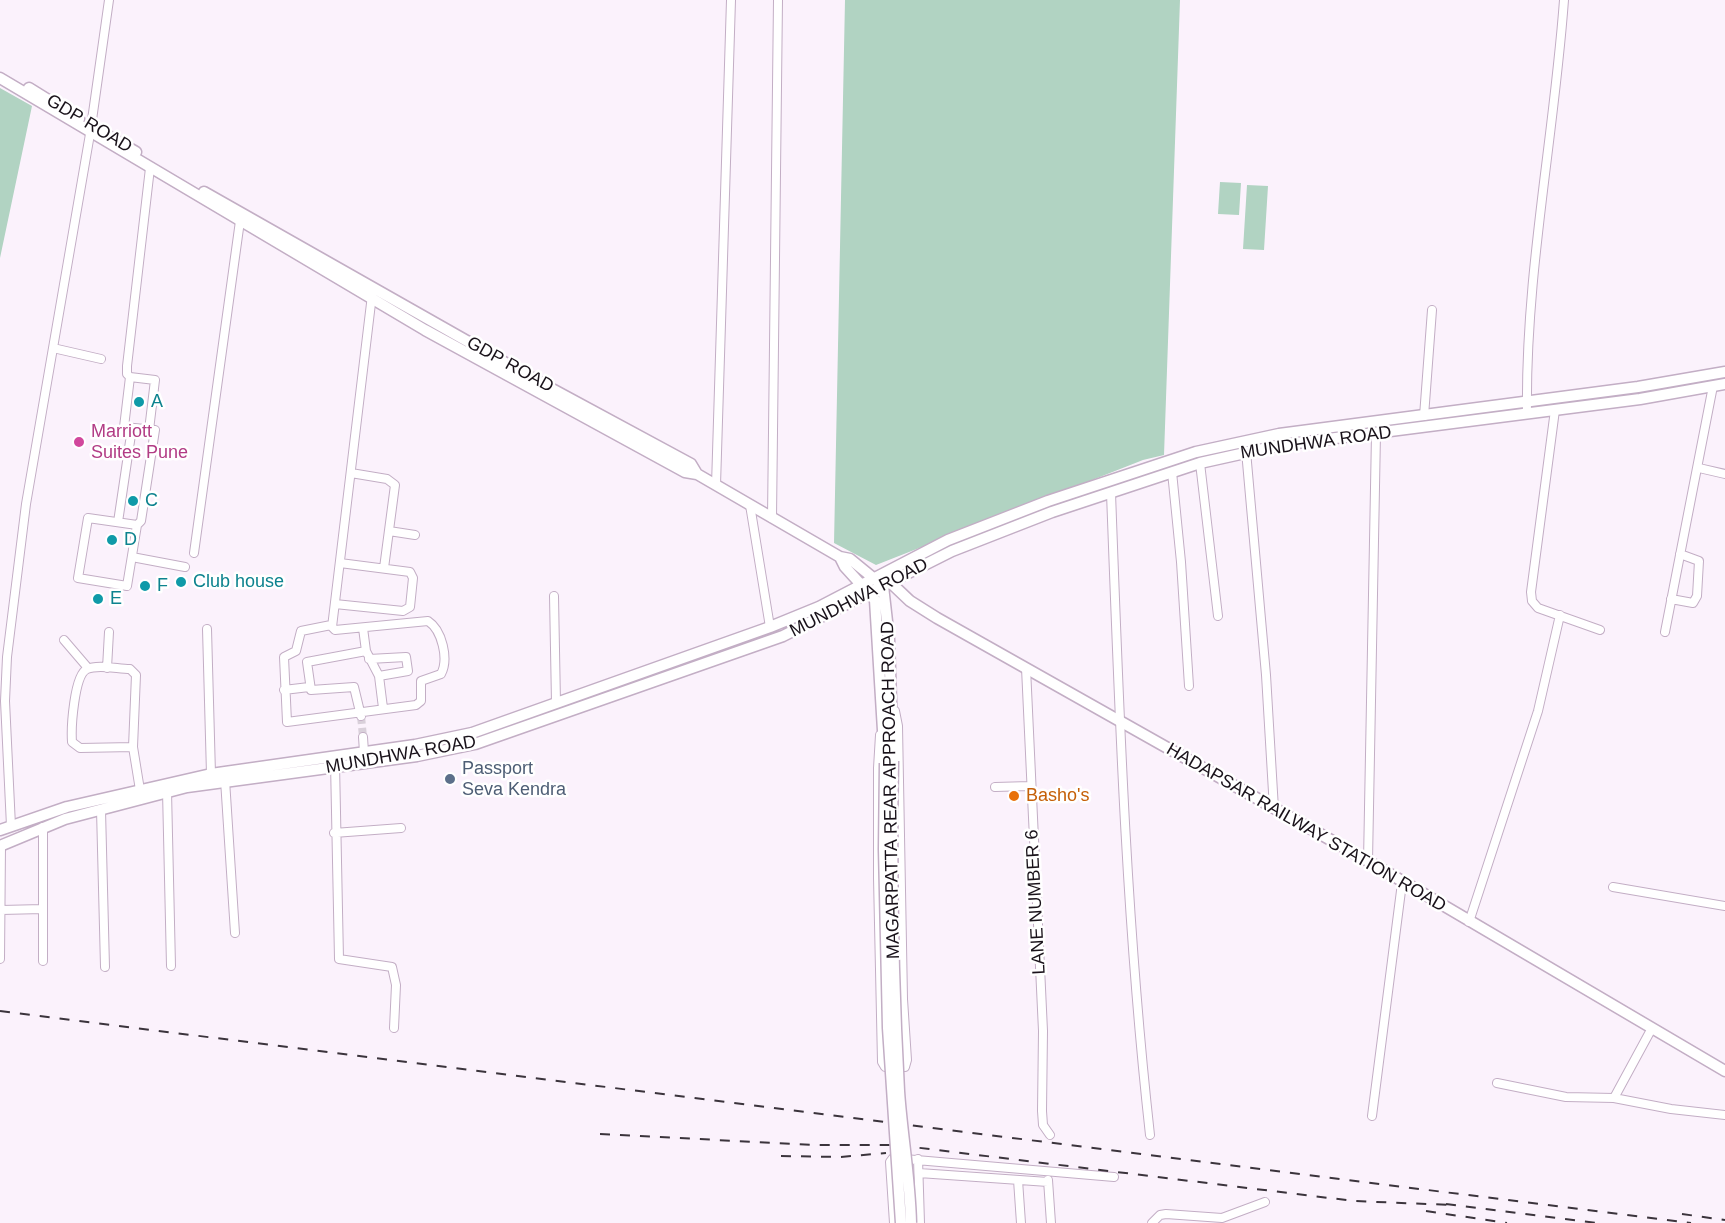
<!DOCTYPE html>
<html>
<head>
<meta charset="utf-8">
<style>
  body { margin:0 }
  canvas { display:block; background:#fbf2fc }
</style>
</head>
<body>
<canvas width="1725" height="1223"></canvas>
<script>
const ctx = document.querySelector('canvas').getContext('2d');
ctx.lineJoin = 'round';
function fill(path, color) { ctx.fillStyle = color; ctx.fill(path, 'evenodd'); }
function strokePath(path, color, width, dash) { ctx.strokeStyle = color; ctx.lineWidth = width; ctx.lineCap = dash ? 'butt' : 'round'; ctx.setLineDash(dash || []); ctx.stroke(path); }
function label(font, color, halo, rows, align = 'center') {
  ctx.font = font + ' Helvetica,sans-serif'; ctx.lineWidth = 5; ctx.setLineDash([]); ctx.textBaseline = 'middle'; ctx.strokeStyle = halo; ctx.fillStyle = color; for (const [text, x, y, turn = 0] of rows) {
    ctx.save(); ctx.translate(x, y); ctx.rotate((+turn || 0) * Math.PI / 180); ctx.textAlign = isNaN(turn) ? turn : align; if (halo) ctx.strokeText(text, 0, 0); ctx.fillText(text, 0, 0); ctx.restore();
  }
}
const green = new Path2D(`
  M845,0H1180L1164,455L1143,460L876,565L834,543Z
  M0,88L32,106L0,258Z
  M1220,182L1241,183L1239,215L1218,214Z
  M1247,185L1268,186L1264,250L1243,249Z`);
const streetTunnel = new Path2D(`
  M361,716L363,737`);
const street = new Path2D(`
  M53,348L101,359
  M130,377L155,380L149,430
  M1555,410L1531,592L1532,601L1538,608L1600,630
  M1527,414C1525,275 1554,138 1564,0
  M1424,416L1432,310
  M1246,451L1266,675L1274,809
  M1200,463L1218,616
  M1699,468L1725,474
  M1172,472L1181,562L1189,686
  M351,473L387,479L395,485L384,568
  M716,485L731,0
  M1111,493C1119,707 1126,921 1150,1135
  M750,505L770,627
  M88,518L137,525L127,586L78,578Z
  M772,518L778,0
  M118,522L132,428
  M137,525L141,521L155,430L124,427L130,377L127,374V366L150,168
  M389,531L415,535
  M194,553L240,221
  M132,557L185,567
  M554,596L556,703
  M1671,599L1693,603L1697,596L1699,561L1680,554
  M335,604L403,611L410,607L413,578L410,572L340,563
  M331,625L301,631L296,651L284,657L287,722L416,705L421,701V681L441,674C449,659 442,630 428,621L335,630L332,627L372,295
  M363,628L366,651L379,676L383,708
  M207,629L211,774
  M1665,632L1713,386
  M64,640L88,668
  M369,659L406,657L408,671L379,676
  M107,668L109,632
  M1026,668L1043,1031L1042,1111L1043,1125L1050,1135
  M284,690L309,687
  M361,716L354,687L311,690L307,662L366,651
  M880,735L878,768V878L882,1062L885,1067H905L907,1060L903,999L898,726L895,711
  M363,737L364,752
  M133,747L136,675L130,669C118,669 98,664 87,669C74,675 71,728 72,742L80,748L133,747L140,790
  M335,763L339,959L392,967L396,985L394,1028
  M225,780L235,933
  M995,787L1030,786
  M167,791L171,966
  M101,810L105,967
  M11,826L5,701L7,657L26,504L90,134L109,0
  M334,833L401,828
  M1368,861L1376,434
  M1613,887L1725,906
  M1,910L43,909
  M1469,922L1538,711L1560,615
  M0,959L1,846
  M43,961V827
  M1497,1083L1566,1097L1614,1098L1671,1109L1725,1115
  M1614,1098L1652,1028
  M1372,1116L1402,883
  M918,1159L920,1223
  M919,1173L1048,1182
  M1018,1180L1021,1223
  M1048,1180L1051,1223
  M894,1223L890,1162L893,1158L1114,1177
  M1152,1223L1160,1215L1166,1214L1222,1218L1265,1202`);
const secondary = new Path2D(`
  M0,78L425,330L685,472L697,474L840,557L850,559L883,586L889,639L893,761
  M29,88L79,119
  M103,133L136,152
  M204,192L541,383L691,464L697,474
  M840,557L845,567L875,600L885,763
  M890,582L910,601L937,618L1368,861L1725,1071
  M0,830L67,807L211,774L415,745L472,733L770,627L819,607L948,540L1048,501L1196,452L1279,434L1638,387L1725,372
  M0,846L65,819L187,787L417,756L475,744L783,636L952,551L1052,512L1200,463L1281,445L1640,399L1725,384`);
const rail = new Path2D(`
  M0,1011L1691,1223
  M600,1134L815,1145H896L1354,1201L1452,1205
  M781,1156L841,1157L886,1153
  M1446,1204L1597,1223
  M1426,1211L1507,1223
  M1682,1214L1725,1220`);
const secondaryBridge = new Path2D(`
  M893,761C891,870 893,981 899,1091C902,1135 910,1178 911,1223
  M885,763L884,849L888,1028L901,1223`);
const markers = [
  [139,402,6,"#0f9aa8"],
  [79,442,6,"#d1479c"],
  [133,501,6,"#0f9aa8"],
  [112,540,6,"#0f9aa8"],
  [181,582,6,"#0f9aa8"],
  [145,586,6,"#0f9aa8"],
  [98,599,6,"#0f9aa8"],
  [450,779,6,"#5c6f8a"],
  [1014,796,6,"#e8710a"]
];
const streetNames = [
  ["GDP ROAD",89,124,31],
  ["GDP ROAD",510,365,29],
  ["MUNDHWA ROAD",1316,443,-8],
  ["MUNDHWA ROAD",859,598,-27],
  ["MUNDHWA ROAD",401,755,-10],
  ["MAGARPATTA REAR APPROACH ROAD",891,790,-91],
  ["HADAPSAR RAILWAY STATION ROAD",1306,828,30],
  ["LANE NUMBER 6",1036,902,-93]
];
const cultureNames = [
  ["A",151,402],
  ["C",145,501],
  ["D",124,540],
  ["Club house",193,582],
  ["F",157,586],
  ["E",110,599]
];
const hotelNames = [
  ["Marriott",91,432],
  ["Suites Pune",91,453]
];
const serviceNames = [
  ["Passport",462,769],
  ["Seva Kendra",462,790]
];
const foodNames = [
  ["Basho's",1026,796]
];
fill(green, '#b1d3c2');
strokePath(streetTunnel, '#d9d0da', 8, [8, 4]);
strokePath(street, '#c3aec5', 10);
strokePath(secondary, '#c3aec5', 13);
strokePath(street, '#fff', 8);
strokePath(secondary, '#fff', 10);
strokePath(rail, '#3b343c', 2, [10, 10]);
strokePath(secondaryBridge, '#c3aec5', 13, []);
strokePath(secondaryBridge, '#fff', 10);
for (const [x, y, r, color] of markers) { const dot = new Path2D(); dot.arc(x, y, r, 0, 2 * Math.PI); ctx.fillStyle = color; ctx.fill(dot); strokePath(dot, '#fff', 2); }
label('18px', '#19121a', '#fff', streetNames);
label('18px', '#0d838f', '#fff', cultureNames, 'left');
label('18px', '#b23c85', '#fff', hotelNames, 'left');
label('18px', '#4e5e75', '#fff', serviceNames, 'left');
label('18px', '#c56008', '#fff', foodNames, 'left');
</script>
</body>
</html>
